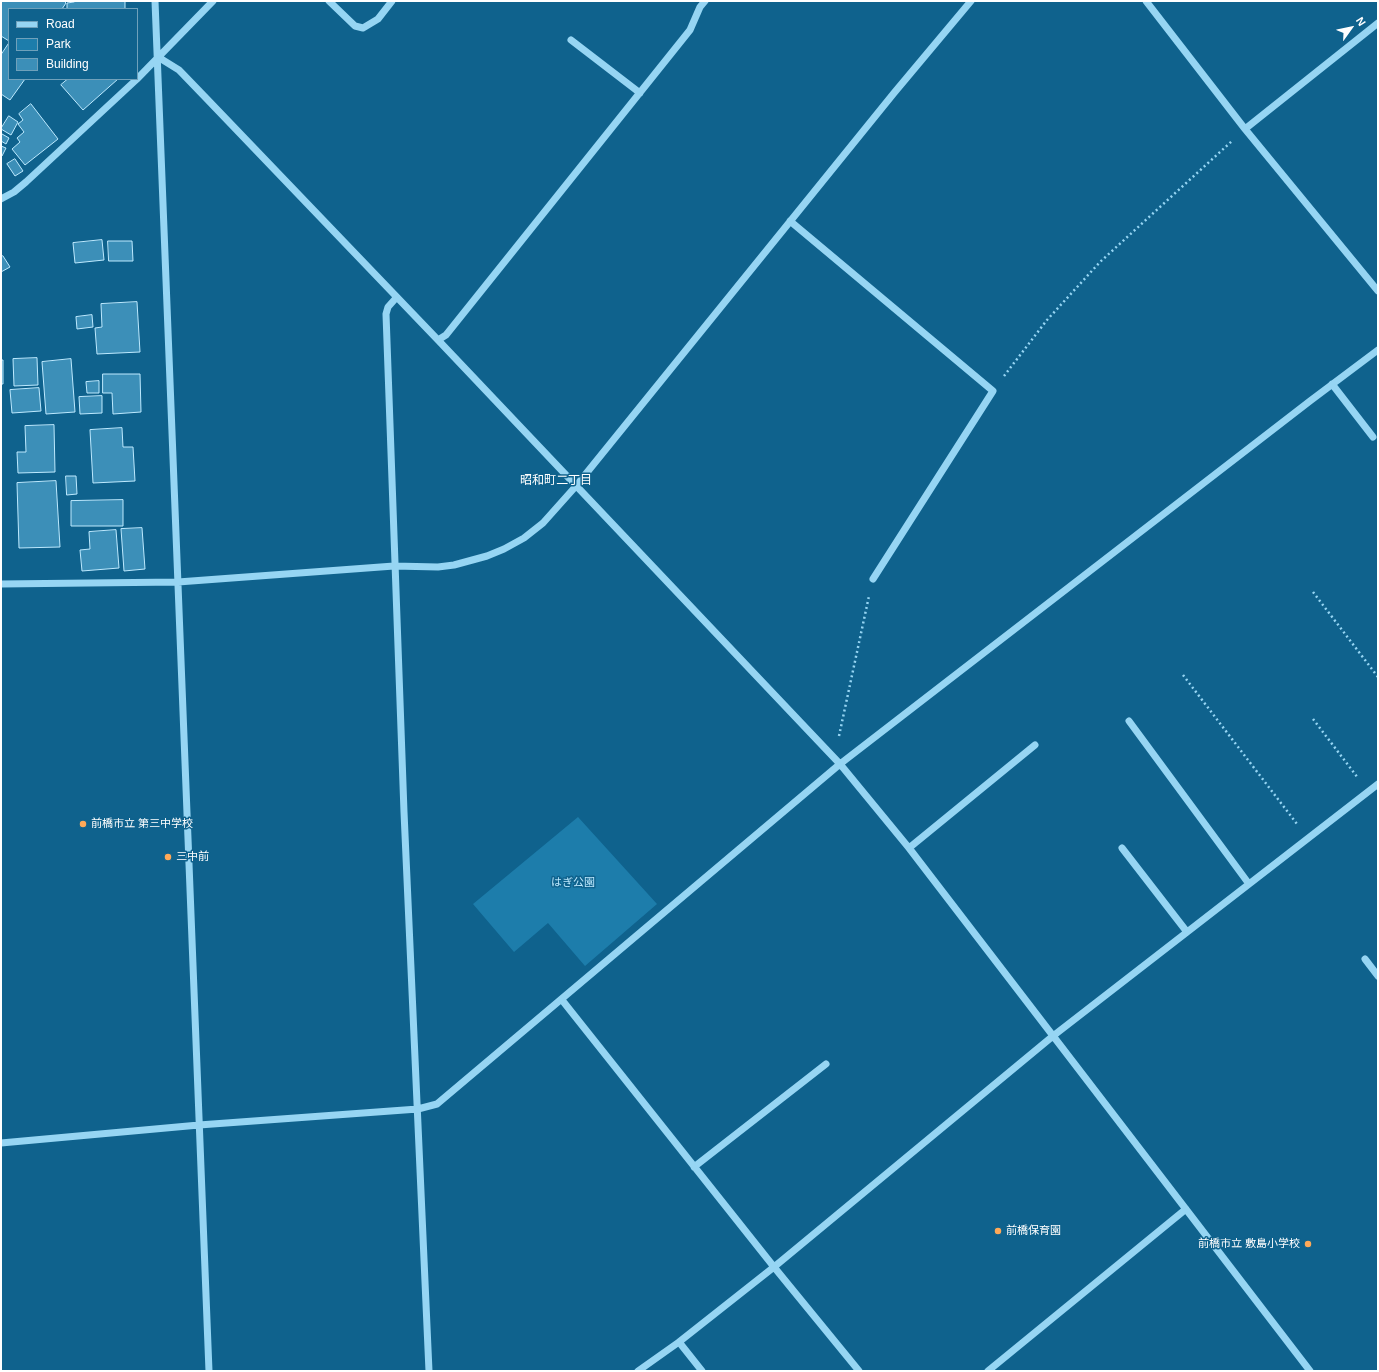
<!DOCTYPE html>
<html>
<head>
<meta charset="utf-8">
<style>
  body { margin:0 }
  #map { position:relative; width:1379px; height:1372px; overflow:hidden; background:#0f628d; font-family:Helvetica,sans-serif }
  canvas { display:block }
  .frame { position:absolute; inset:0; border:2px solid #fff; pointer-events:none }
  .legend { position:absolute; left:8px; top:8px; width:130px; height:72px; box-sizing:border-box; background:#0f628d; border:1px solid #6fa1bb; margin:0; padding:5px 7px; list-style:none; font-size:12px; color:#fff }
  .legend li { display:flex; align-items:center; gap:8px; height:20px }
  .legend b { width:20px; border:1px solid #6fa1bb }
  .north { position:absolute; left:1331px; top:8px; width:40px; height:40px; -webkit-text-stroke:3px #0f628d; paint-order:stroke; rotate:57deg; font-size:11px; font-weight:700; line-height:16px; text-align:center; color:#fff }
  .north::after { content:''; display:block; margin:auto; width:14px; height:18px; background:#fff; clip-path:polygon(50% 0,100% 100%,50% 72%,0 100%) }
</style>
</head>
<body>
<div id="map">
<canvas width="1379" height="1372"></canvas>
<div class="frame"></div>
<ul class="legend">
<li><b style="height:5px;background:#96d5f3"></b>Road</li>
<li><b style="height:11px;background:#1d7dab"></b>Park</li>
<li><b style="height:11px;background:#3c8fb8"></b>Building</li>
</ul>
<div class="north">N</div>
</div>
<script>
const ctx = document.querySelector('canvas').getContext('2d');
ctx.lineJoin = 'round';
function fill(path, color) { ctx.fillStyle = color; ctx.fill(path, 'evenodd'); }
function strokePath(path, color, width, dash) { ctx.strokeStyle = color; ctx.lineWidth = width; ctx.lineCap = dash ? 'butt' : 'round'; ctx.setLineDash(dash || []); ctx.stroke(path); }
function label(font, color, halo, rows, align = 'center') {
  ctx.font = font + ' Helvetica,"Noto Sans JP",sans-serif'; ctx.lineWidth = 3; ctx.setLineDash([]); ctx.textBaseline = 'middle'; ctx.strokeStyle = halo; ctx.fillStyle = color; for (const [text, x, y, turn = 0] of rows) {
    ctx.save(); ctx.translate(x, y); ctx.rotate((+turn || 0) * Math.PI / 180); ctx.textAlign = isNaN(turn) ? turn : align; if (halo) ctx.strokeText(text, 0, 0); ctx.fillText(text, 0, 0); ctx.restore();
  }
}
const green = new Path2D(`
  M578,817L657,904L585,966L548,923L514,952L473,904Z`);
const building = new Path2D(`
  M1,1H64L66,3L62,9H9V41L1,36Z
  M74,1H125V9H67V3L74,2Z
  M9,43V79H25L10,100L1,94V55Z
  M68,79H118L83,110L61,85Z
  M31,104L58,139L25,165L12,149L20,142L17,138L24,132L18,124L23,120L19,114Z
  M9,116L18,122L11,135L1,129Z
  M2,134L9,138L6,144L1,141Z
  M1,146L6,148L2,156H1Z
  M15,159L23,171L15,176L7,164Z
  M102,240L104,260L75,263L73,243Z
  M108,241H132L133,261H109Z
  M3,256L10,267L1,272V257Z
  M137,302L140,352L97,354L95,328L102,327L101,304Z
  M92,315L93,327L77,329L76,317Z
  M37,358L38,385L14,386L13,359Z
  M71,359L75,412L46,414L42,362Z
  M1,360H3V384H1Z
  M103,374H140L141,412L113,414L112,393H103Z
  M99,381V393H87L86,382Z
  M39,388L41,411L12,413L10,390Z
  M102,396V413L80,414L79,397Z
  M54,425L55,472L18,473L17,452H26L25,426Z
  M122,428L123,447H133L135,481L93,483L90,430Z
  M66,476H76L77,494L67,495Z
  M56,481L60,547L19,548L17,483Z
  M123,500V526H71V501Z
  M142,528L145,569L124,571L121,529Z
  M116,530L119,568L82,571L80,550L90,549L89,532Z`);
const path = new Path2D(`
  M1004,376L1047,320L1100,262L1232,141
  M1313,592L1378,677
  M1183,675L1297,824
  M1313,719L1358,778
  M839,736L869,596`);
const minor = new Path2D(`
  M155,1L209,1371
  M329,1L355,26L363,28L378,19L392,1
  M1146,1L1245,129L1378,291
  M571,40L640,93
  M158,57L179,70L206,98L438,340L840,764L909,848L1310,1371
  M137,79L213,1
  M1245,129L1378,23
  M1,199L14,192L26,182L137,79
  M790,221L993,391L873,579
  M396,298L388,307L386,314L404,812L429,1371
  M438,340L446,335L690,30L700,7L705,1
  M1332,384L1373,437
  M1,584L178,582L394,566L438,567L454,565L487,556L504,549L524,538L543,523L576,486L894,93L971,1
  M1129,721L1249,884
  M909,848L1035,745
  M1122,848L1187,932
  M1365,959L1378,976
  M562,1000L774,1267L859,1371
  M1,1143L199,1125L418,1109L437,1104L840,764L1310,401L1378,350
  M694,1167L826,1064
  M679,1342L702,1371
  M638,1371L679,1342L774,1267L1053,1036L1378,784
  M988,1371L1186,1209`);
const markers = [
  [83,824,4,"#ffa958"],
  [168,857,4,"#ffa958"],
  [998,1231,4,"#ffa958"],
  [1308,1244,4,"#ffa958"]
];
const poiNames = [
  ["前橋市立 第三中学校",91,824],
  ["三中前",176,857],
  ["前橋保育園",1006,1231],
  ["前橋市立 敷島小学校",1300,1244,"right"]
];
const parkNames = [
  ["はぎ公園",573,883]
];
const neighbourhoodNames = [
  ["昭和町二丁目",556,481]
];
fill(green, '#1d7dab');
fill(building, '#3c8fb8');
strokePath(building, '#bde9fe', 1);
strokePath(path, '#96d5f3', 2.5, [2, 3]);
strokePath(minor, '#96d5f3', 7);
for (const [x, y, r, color] of markers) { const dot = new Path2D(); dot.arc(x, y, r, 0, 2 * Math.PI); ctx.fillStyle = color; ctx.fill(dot); strokePath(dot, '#0f628d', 1.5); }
label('11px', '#fff', '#0f628d', poiNames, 'left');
label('11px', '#bde9fe', '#0f628d', parkNames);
label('12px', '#fff', '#0f628d', neighbourhoodNames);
</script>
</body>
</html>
